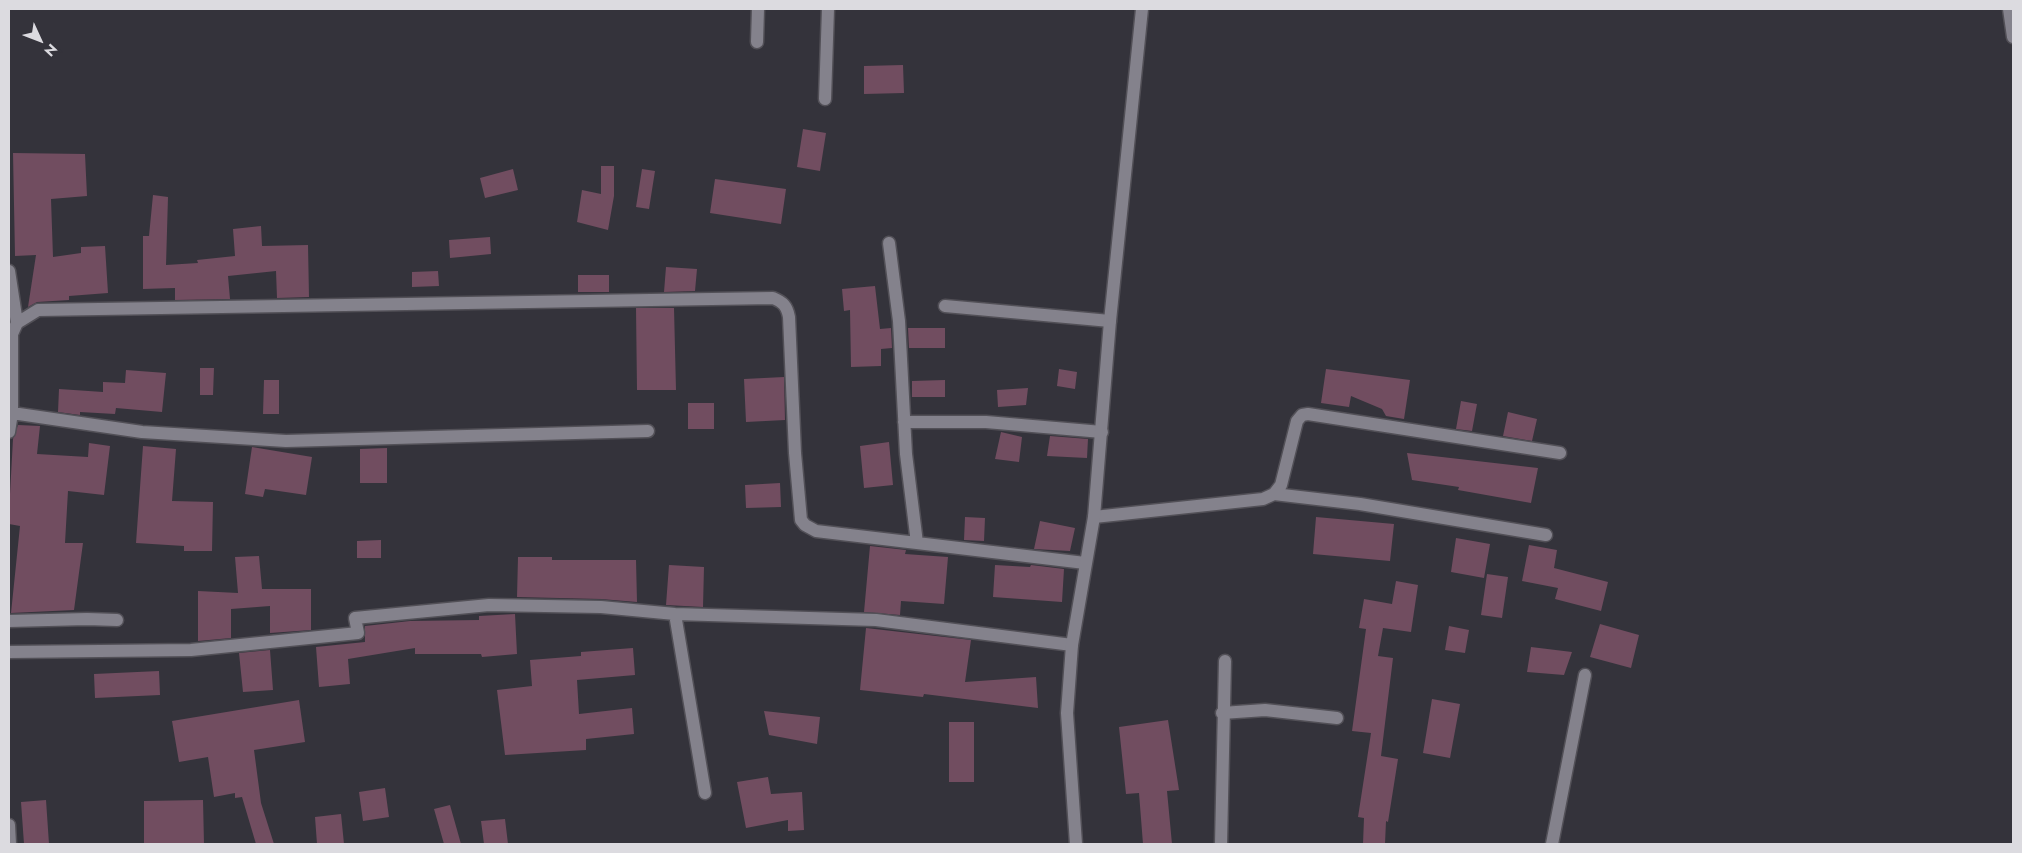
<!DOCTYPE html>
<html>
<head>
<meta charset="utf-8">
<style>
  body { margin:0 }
  #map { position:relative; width:2022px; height:853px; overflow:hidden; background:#34333b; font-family:Jost,sans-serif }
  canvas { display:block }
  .frame { position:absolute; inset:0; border:10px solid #dcdbe0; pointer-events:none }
  .north { position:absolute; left:15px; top:15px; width:50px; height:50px; -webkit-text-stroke:4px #34333b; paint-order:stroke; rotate:133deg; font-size:14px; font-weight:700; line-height:20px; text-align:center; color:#dcdbe0 }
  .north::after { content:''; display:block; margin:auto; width:18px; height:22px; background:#dcdbe0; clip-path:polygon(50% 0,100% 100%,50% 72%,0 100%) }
</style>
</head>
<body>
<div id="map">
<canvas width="2022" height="853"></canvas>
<div class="frame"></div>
<div class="north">N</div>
</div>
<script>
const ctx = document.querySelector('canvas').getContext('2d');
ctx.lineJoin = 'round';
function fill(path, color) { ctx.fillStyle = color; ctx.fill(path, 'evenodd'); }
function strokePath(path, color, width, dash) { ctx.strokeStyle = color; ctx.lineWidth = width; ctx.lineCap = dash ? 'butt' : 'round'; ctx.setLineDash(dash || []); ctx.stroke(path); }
const building = new Path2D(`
  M903,65L904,93L864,94V66Z
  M803,129L826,133L820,171L797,167Z
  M13,153L85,154L87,196L51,199L53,257L81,253V247L105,246L108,293L69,296V300L37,302L28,307L36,255L15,256Z
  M601,166H614V196L608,230L577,222L582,190L601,194Z
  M513,169L518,190L485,198L480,178Z
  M642,169L655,171L649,209L636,207Z
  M715,179L786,189L781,224L710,213Z
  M153,195L168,197L166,265L198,263L197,260L235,256L233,229L261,226L262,246L308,245L309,297L277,298L276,271L228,276L230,299L175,300V288L143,289V236H149Z
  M490,237L491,254L450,258L449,240Z
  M666,267L697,269L695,291L664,292Z
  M438,271L439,286L412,287V272Z
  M578,275H609V292H578Z
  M875,286L880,329L891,328L892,348L881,349V366L851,367L850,310L844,311L842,289Z
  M636,308H674L676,390H637Z
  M908,328H945V348H909Z
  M200,368H214L213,395H200Z
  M1059,369L1077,372L1075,389L1057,386Z
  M1326,369L1410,380L1404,419L1386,416L1382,409L1351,396L1349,407L1321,403Z
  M126,370L166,373L162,412L116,408L115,414L80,412V415L58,412L59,389L103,392V382L125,383Z
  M784,377L785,420L746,422L744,379Z
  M264,380H279V414H263Z
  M945,380V397H912V381Z
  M1028,388L1026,405L998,407L997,390Z
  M1461,401L1477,404L1472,431L1456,429Z
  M688,403H714V429H688Z
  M1508,412L1537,419L1532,441L1503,436Z
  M18,425L40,426L37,454L88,457L89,443L110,446L104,495L68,491L65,543H83L74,610L11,613L20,526L9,524V512L13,439Z
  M1001,432L1022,437L1019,462L995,459Z
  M1050,436L1088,439L1087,458L1047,456Z
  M889,442L893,485L864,488L860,446Z
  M143,446L176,449L172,501L213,502L212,551H184V546L136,543Z
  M252,447L312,457L306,495L265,489L263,497L245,494Z
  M387,448V483H360V449Z
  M1407,453L1538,468L1531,503L1458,490L1459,487L1412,480Z
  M780,483L781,507L746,508L745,485Z
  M965,517L985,518L984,541L964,540Z
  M1316,517L1394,524L1390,561L1313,554Z
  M1040,521L1075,528L1070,551L1034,549Z
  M1456,538L1490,544L1484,578L1451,572Z
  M381,540V558H357V541Z
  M1529,545L1557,550L1554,568L1608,582L1601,611L1555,599L1558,588L1522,581Z
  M870,546L906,550L905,554L948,557L944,604L901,601L900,615L864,612Z
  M259,556L262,589H311V630L270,633V606L231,609V638L198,641V591L238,593L235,557Z
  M518,557H552V560H636L637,602L601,599L517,597Z
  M669,565L704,567L703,607L666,605Z
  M995,565L1030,567L1031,565L1064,569L1062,602L993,597Z
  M1487,574L1508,577L1502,618L1481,615Z
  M1396,581L1418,585L1411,632L1383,628L1378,656L1393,658L1381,756L1398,759L1388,822L1386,821L1385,844H1363L1364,818L1358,817L1371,733L1352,731L1366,629L1359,628L1364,599L1392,604Z
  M515,614L517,654L482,657L481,654H415V648L348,659L350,684L319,687L316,647L365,642V626L410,621L479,620V616Z
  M1600,624L1639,635L1631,668L1590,657Z
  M1449,626L1469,630L1465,653L1445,650Z
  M866,628L971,640L965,682L1036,677L1038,708L924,694L923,697L860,690Z
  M1531,647L1572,652L1564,675L1527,672Z
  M633,648L635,675L577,680L579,714L632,708L634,734L586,739V750L505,755L497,690L532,686L530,660L581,656V652Z
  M270,650L273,690L243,692L239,653Z
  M159,671L160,695L95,698L94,674Z
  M1432,699L1460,704L1450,758L1423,753Z
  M299,700L305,742L254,750L261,803L274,844H256L242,797L235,798V793L214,797L208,757L179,762L172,721Z
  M764,711L820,717L817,744L769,735Z
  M1168,720L1179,790L1167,791L1172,844H1143L1139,793L1126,794L1119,727Z
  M949,722H974V782H949Z
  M768,777L771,794L802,792L804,830L788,831V820L746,828L737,782Z
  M385,788L389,817L363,821L359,792Z
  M46,800L49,844H24L21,802Z
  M203,800L204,844H144V801Z
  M450,805L461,844H444L434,809Z
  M341,814L344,844H317L315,817Z
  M505,819L508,844H484L481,821Z`);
const minor = new Path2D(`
  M757,42L758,9
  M825,99L828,9
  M889,243L899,321L906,454L917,543
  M9,271L17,323
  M945,306L1110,321
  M12,413L142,432L286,441L648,431
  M904,422H986L1102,432
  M9,432L12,413V334L17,323L38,310L773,298C783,302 787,306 789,317L795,453L801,520L805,525L816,531L1085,563
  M1274,494L1360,504L1546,535
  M1094,517L1263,499L1274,494L1281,485L1297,421L1302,415L1308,414L1560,453
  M675,614L705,793
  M9,621L87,619L117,620
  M9,652L191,650L358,633L355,618L489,605L601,607L675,614L876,620L1072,645
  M1222,713L1265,710L1337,718
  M9,825L10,844
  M1221,844L1225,661
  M1552,844L1585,675`);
const tertiary = new Path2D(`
  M2009,9L2013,37
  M1076,844L1067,713L1072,645L1094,517L1110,321L1142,9`);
fill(building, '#714d60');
strokePath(minor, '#525057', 15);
strokePath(tertiary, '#525057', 15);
strokePath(minor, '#84828c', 12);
strokePath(tertiary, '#84828c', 12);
</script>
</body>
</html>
